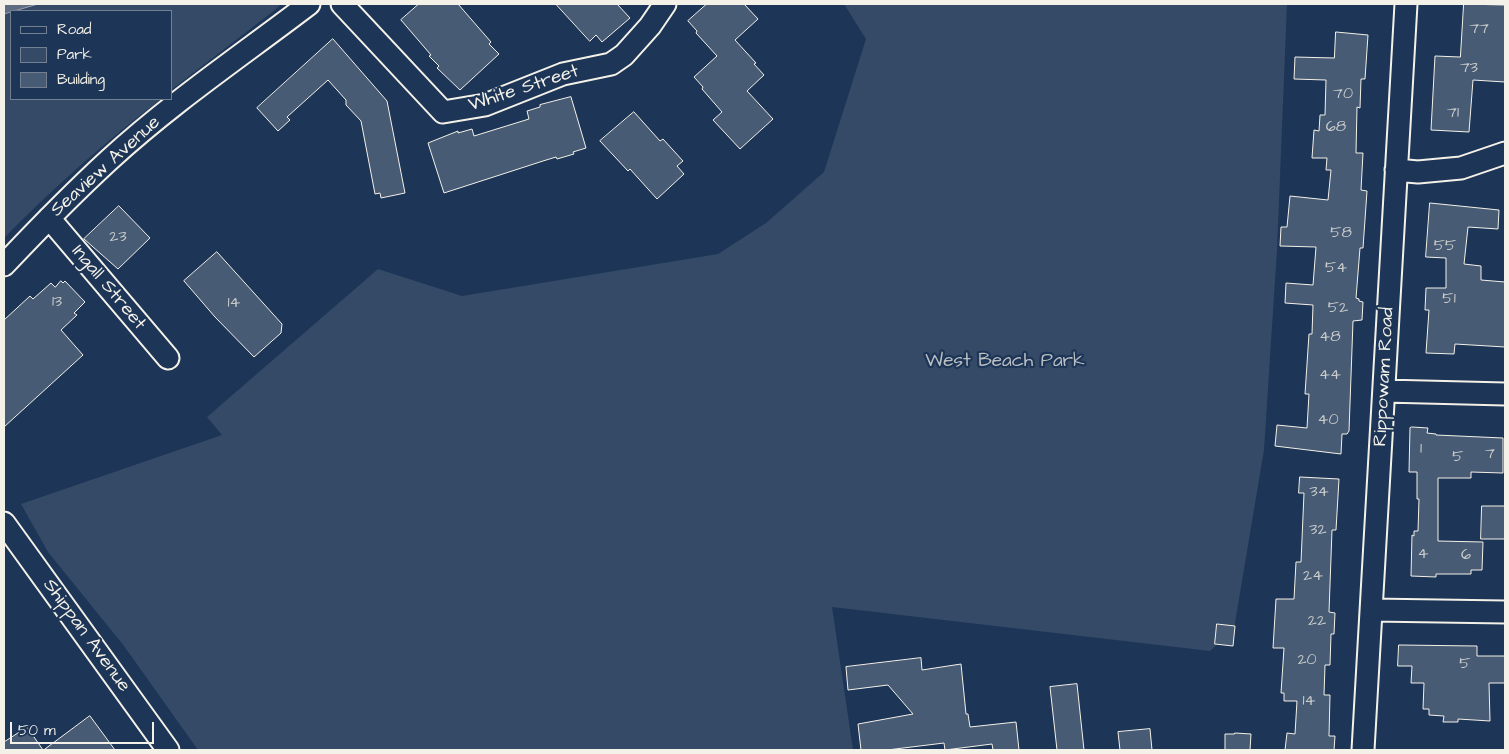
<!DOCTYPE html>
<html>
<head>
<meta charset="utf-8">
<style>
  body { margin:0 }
  #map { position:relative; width:1509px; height:754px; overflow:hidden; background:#1d3557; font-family:"Architects Daughter",sans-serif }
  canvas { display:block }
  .frame { position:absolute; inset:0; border:5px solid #f4f1e8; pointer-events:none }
  .legend { position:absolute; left:10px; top:10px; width:162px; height:90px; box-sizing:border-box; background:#1d3557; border:1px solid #738091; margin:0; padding:6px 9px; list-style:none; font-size:15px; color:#f4f1e8 }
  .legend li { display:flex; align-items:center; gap:10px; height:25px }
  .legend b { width:25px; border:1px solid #738091 }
  .scale { position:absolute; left:10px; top:722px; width:144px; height:22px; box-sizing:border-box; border:2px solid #f4f1e8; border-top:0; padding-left:6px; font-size:15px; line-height:18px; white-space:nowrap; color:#f4f1e8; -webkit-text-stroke:4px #1d3557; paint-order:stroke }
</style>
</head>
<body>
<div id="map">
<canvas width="1509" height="754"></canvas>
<div class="frame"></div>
<ul class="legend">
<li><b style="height:6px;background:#1d3557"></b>Road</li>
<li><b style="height:14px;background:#354a67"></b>Park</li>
<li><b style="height:14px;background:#485b74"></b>Building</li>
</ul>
<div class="scale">50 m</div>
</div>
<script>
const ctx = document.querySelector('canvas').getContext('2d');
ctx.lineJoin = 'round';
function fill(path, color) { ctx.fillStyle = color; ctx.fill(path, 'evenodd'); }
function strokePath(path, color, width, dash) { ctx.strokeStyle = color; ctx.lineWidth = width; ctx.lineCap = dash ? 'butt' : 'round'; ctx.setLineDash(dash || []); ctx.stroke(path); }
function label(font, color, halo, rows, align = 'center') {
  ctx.font = font + ' "Architects Daughter",sans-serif'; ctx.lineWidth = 4.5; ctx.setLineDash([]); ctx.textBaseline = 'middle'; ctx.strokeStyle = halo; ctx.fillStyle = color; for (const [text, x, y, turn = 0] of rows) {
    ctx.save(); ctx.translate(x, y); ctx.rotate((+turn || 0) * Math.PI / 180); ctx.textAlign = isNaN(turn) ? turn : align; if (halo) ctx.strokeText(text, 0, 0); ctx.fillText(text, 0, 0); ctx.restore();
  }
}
const green = new Path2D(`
  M38,4H281L275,10L171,90V11H12Z
  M844,4H1287L1277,250L1264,450L1234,629L1210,651L832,607L853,750H198L124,646L48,552L21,504L222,435L207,417L378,269L462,296L718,254L766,223L824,172L866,39Z
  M11,12V99H161C105,142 53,188 4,238V14Z`);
const water = new Path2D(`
  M4,4H38L4,14Z`);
const building = new Path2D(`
  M419,4H458L491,42L489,44L499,54L460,90L437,68L439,66L429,56L431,55L401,20Z
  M556,4H617L630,18L602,42L596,35L590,41Z
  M707,4H744L758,19L735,40L756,63L754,64L764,75L747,91L773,119L740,149L713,120L722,112L702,89L703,87L694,77L717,56L696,33L697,31L688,21Z
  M1464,4L1505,5V82L1473,80L1469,132L1431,130L1435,56L1460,57Z
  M1336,32L1368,35L1365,79H1361L1360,108L1357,107L1356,153H1363L1361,190L1367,191L1363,248H1360L1356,298L1359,299V301L1363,302L1362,320L1353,321L1349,431L1347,434H1342L1341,454L1275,446L1277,425L1307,428L1309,394H1305L1309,334H1312L1313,305L1285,303L1286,283L1313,285L1316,247L1280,246L1281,227H1287L1290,196L1328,200L1331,170H1326L1327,158H1312L1314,130L1319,131L1320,115H1325L1326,80L1294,79L1295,57L1334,58Z
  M333,39L387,101L405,193L381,198L380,193L375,194L361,121L346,105V100L328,80L287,117L290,120L278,131L257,108Z
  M571,97L586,148L573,152L574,154L557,159L556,157L543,161L444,193L428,143L458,131V133L472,129L474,136L529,119L527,111L540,107V105Z
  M634,112L660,141L663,139L683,161L677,166L684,174L657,199L630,169L628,171L600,141Z
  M1430,203L1499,210L1498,229L1468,227L1464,264L1481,266V280L1505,282V347L1455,344L1454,354L1426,353L1429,310H1425L1426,288H1446V258L1426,257Z
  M119,206L150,238L118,269L84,239Z
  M217,252L282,324L281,333L254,357L215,317L184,281Z
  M61,281L63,283L65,281L85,302L74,313L77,315L61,330L83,355L4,427V320L30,296L33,299L51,283L55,287Z
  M1412,427L1428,428L1427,433L1436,434V435L1503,438V473L1471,472V478H1438V541L1483,542L1482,570H1471V574H1436V577L1411,576L1412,535L1414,536V531H1418L1419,499H1417V472H1409L1410,428Z
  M1300,477L1339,479L1336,530H1332L1329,612L1335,613L1334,634H1331L1330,665H1325L1324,695H1330L1329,736H1335L1334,750H1285L1287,733L1295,734L1297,701H1284V693H1281L1284,648H1273L1276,599H1294L1296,562H1301L1304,493H1299Z
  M1482,506H1505V539H1481Z
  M1217,624L1235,626L1233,646L1215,644Z
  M1399,645L1477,646V656H1505V683H1489L1490,721L1458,719V722H1443L1444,716L1429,715V709H1423L1424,683H1411L1412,666H1398Z
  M921,658L922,670L961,664L966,714H968L970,727L1016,722L1019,750H993L992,744L945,750L944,743L887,750H861L858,724L913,714L888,685L848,690L846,667Z
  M1077,684L1084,750H1057L1050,687Z
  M90,716L115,750H4V742L27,727L43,750Z
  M1150,729L1152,750H1120L1118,732Z
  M1235,733L1251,734L1250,750H1225V734H1234Z`);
const street = new Path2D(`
  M342,4L443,112L485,105L563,74L611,64L624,55L650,26L665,4
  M1396,170L1418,172L1461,168L1505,153
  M49,218L168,358
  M4,265C38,229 72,194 109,160C171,103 242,55 309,4
  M1384,391L1505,394
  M4,523L168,750
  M1372,610L1505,612
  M1363,750L1406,4`);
const numberNames = [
  ["77",1479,30],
  ["73",1469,69],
  ["70",1343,95],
  ["71",1453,114],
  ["68",1336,128],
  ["58",1341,234],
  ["23",118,238],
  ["55",1445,247],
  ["54",1336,269],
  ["51",1449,300],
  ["13",57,303],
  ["14",234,304],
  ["52",1338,309],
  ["48",1330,338],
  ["44",1330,376],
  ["40",1328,421],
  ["1",1421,450],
  ["7",1490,455],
  ["5",1458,458],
  ["34",1319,493],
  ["32",1318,531],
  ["4",1423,555],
  ["6",1466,556],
  ["24",1313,577],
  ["22",1317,622],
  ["20",1307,661],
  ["5",1465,665],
  ["14",1309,702]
];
const streetNames = [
  ["White Street",524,89,-18],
  ["Seaview Avenue",106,167,-42],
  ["Ingall Street",108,288,50],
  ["Rippowam Road",1385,377,-87],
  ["Shippan Avenue",86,636,54]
];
const parkNames = [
  ["West Beach Park",1005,362]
];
fill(green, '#354a67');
fill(water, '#5e6d82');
strokePath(water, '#9aa2ab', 1);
fill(building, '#485b74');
strokePath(building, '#f4f1e8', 1);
strokePath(street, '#f4f1e8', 25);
strokePath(street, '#1d3557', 21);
label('16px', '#c9cccb', null, numberNames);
label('19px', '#f4f1e8', '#1d3557', streetNames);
label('19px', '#bbbfc1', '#1d3557', parkNames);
</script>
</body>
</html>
